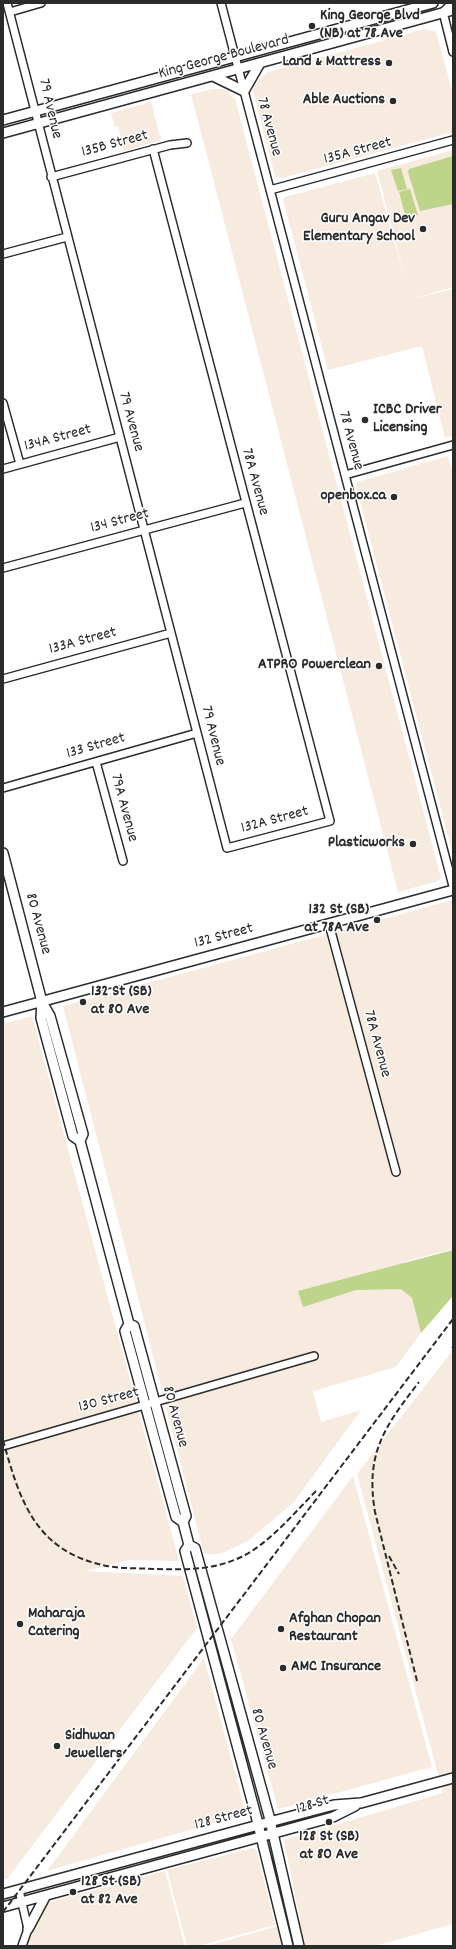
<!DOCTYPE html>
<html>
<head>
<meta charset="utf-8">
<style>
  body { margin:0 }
  #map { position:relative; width:456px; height:1949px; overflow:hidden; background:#fff; font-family:Dekko,sans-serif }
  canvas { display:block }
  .frame { position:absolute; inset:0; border:4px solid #2b2b2b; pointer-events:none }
</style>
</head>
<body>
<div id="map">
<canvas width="456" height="1949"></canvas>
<div class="frame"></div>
</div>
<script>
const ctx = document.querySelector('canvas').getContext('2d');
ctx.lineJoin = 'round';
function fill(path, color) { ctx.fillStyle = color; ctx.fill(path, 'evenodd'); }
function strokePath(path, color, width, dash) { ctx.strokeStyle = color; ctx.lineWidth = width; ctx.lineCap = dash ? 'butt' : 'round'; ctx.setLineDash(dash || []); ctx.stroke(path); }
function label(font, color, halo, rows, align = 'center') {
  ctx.font = font + ' Dekko,sans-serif'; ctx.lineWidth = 3; ctx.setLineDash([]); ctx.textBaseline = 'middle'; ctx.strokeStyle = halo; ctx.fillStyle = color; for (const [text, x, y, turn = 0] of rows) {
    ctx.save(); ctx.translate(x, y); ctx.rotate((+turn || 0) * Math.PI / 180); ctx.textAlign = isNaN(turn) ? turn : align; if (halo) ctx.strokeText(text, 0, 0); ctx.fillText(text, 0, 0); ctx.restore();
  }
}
const built = new Path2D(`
  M425,29L436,32L453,94V132L282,178L275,176L253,90L258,80L268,72Z
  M214,89H224L235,99L441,878L438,881L398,892L191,94Z
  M151,102L161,140L124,151L118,126L115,127L111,113Z
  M453,150V287L411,299L453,289V436L445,438L422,346L328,370L283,199L285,197L375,173L407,285L377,171Z
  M448,456L453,474V855L356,486L357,482Z
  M453,900V1249L403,1262L421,1333L396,1367L313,1391L321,1422L361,1410L294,1502L248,1541L220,1554H204L63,1006Z
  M32,1016L179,1561L128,1560L85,1571L183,1576L197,1628L7,1879L3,1880V1024Z
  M453,1350V1924L375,1946H206L300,1920L284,1840L443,1793L357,1474Z
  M353,1476L432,1767L278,1809L231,1639Z
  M204,1658L246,1814L47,1871Z
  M253,1848L256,1849L275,1925L199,1946H187L167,1870Z
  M165,1871L185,1946H25L32,1918L46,1903Z`);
const green = new Path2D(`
  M453,156V204L420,211L408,172L409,169Z
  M401,168L407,189L398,191L391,170Z
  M410,189L418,215L406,218L399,192Z
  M453,1250V1296L421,1333L412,1298L401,1289L356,1290L303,1307L298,1291Z`);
const minor = new Path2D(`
  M7,3L227,848L330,821L153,149
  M221,3L453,886
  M452,3L443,12L453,52
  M10,12L41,3
  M51,177L170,145L187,143
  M270,190L453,140
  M3,254L67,237
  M3,403L20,464
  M3,469L120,437
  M345,475L453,445
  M3,568L245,503
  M3,679L171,633
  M96,762L123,861
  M3,788L197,733
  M329,924L396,1172
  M3,1446L314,1356
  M19,1890L28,1929L22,1946`);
const major = new Path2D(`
  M213,76L244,91L260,63
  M3,120L433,3
  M3,133L453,10
  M3,853L42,1002L50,1016L83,1134L80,1141L129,1324L134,1326L186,1516L183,1522L189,1545L185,1551L256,1816L288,1946
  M42,1002L41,1018L73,1136L80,1141
  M3,1012L453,890
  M129,1324L125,1331L176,1517L183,1522
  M189,1545L195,1548L269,1816L299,1946
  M3,1894L277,1820L334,1805L361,1803L453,1778
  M3,1907L333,1817L355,1806
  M28,1929L45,1897`);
const rail = new Path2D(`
  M452,1348L453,1347
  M3,1440C20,1502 36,1552 107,1566C123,1569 140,1568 156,1569C188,1570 218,1570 247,1554C274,1538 296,1511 318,1489
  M389,1556L399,1574
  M417,1681L375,1512C365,1453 385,1426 419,1382
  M3,1912L453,1319`);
const markers = [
  [312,26,4,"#2b2b2b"],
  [389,63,4,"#2b2b2b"],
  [393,101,4,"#2b2b2b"],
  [423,229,4,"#2b2b2b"],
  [365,420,4,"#2b2b2b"],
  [394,497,4,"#2b2b2b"],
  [379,666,4,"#2b2b2b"],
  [413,844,4,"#2b2b2b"],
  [377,920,4,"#2b2b2b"],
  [83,1002,4,"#2b2b2b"],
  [20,1624,4,"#2b2b2b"],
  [281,1629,4,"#2b2b2b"],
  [283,1668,4,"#2b2b2b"],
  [57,1746,4,"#2b2b2b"],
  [329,1822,4,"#2b2b2b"],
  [73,1892,4,"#2b2b2b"]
];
const poiNames = [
  ["King George Blvd",320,17],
  ["(NB) at 78 Ave",320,35],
  ["Land & Mattress",381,63,"right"],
  ["Able Auctions",385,101,"right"],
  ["Guru Angav Dev",415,220,"right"],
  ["Elementary School",415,238,"right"],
  ["ICBC Driver",373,411],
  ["Licensing",373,429],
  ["openbox.ca",386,497,"right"],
  ["ATPRO Powerclean",371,666,"right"],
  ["Plasticworks",405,844,"right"],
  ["132 St (SB)",369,911,"right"],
  ["at 78A Ave",369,929,"right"],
  ["132 St (SB)",91,993],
  ["at 80 Ave",91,1011],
  ["Maharaja",28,1615],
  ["Catering",28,1633],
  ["Afghan Chopan",289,1620],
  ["Restaurant",289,1638],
  ["AMC Insurance",291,1668],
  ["Sidhwan",65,1737],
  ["Jewellers",65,1755],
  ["128 St (SB)",329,1838,"center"],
  ["at 80 Ave",329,1856,"center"],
  ["128 St (SB)",81,1883],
  ["at 82 Ave",81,1901]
];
const streetNames = [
  ["King George Boulevard",224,58,-15],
  ["79 Avenue",49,109,77],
  ["78 Avenue",268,127,75],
  ["135B Street",115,145,-15],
  ["135A Street",358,152,-15],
  ["79 Avenue",130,422,75],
  ["134A Street",58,439,-15],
  ["78 Avenue",350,441,75],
  ["78A Avenue",254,482,75],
  ["134 Street",120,522,-15],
  ["133A Street",83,642,-15],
  ["79 Avenue",212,736,76],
  ["133 Street",96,747,-16],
  ["79A Avenue",123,808,75],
  ["132A Street",275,821,-15],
  ["80 Avenue",37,924,75],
  ["132 Street",224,937,-15],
  ["78A Avenue",376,1044,75],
  ["130 Street",109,1401,-15],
  ["80 Avenue",174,1417,75],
  ["80 Avenue",263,1739,74],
  ["128 St",313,1806,-17],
  ["128 Street",224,1819,-15]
];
fill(built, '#f7eadf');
fill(green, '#bdd48a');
strokePath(minor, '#2b2b2b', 10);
strokePath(major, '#2b2b2b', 12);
strokePath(minor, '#fff', 7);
strokePath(major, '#fff', 9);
strokePath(rail, '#2b2b2b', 2, [6, 3]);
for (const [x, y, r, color] of markers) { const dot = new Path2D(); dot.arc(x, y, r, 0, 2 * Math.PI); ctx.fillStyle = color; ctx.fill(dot); strokePath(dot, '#fff', 1.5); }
label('bold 16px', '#2b2b2b', '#fff', poiNames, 'left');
label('16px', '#2b2b2b', '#fff', streetNames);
</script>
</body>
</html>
